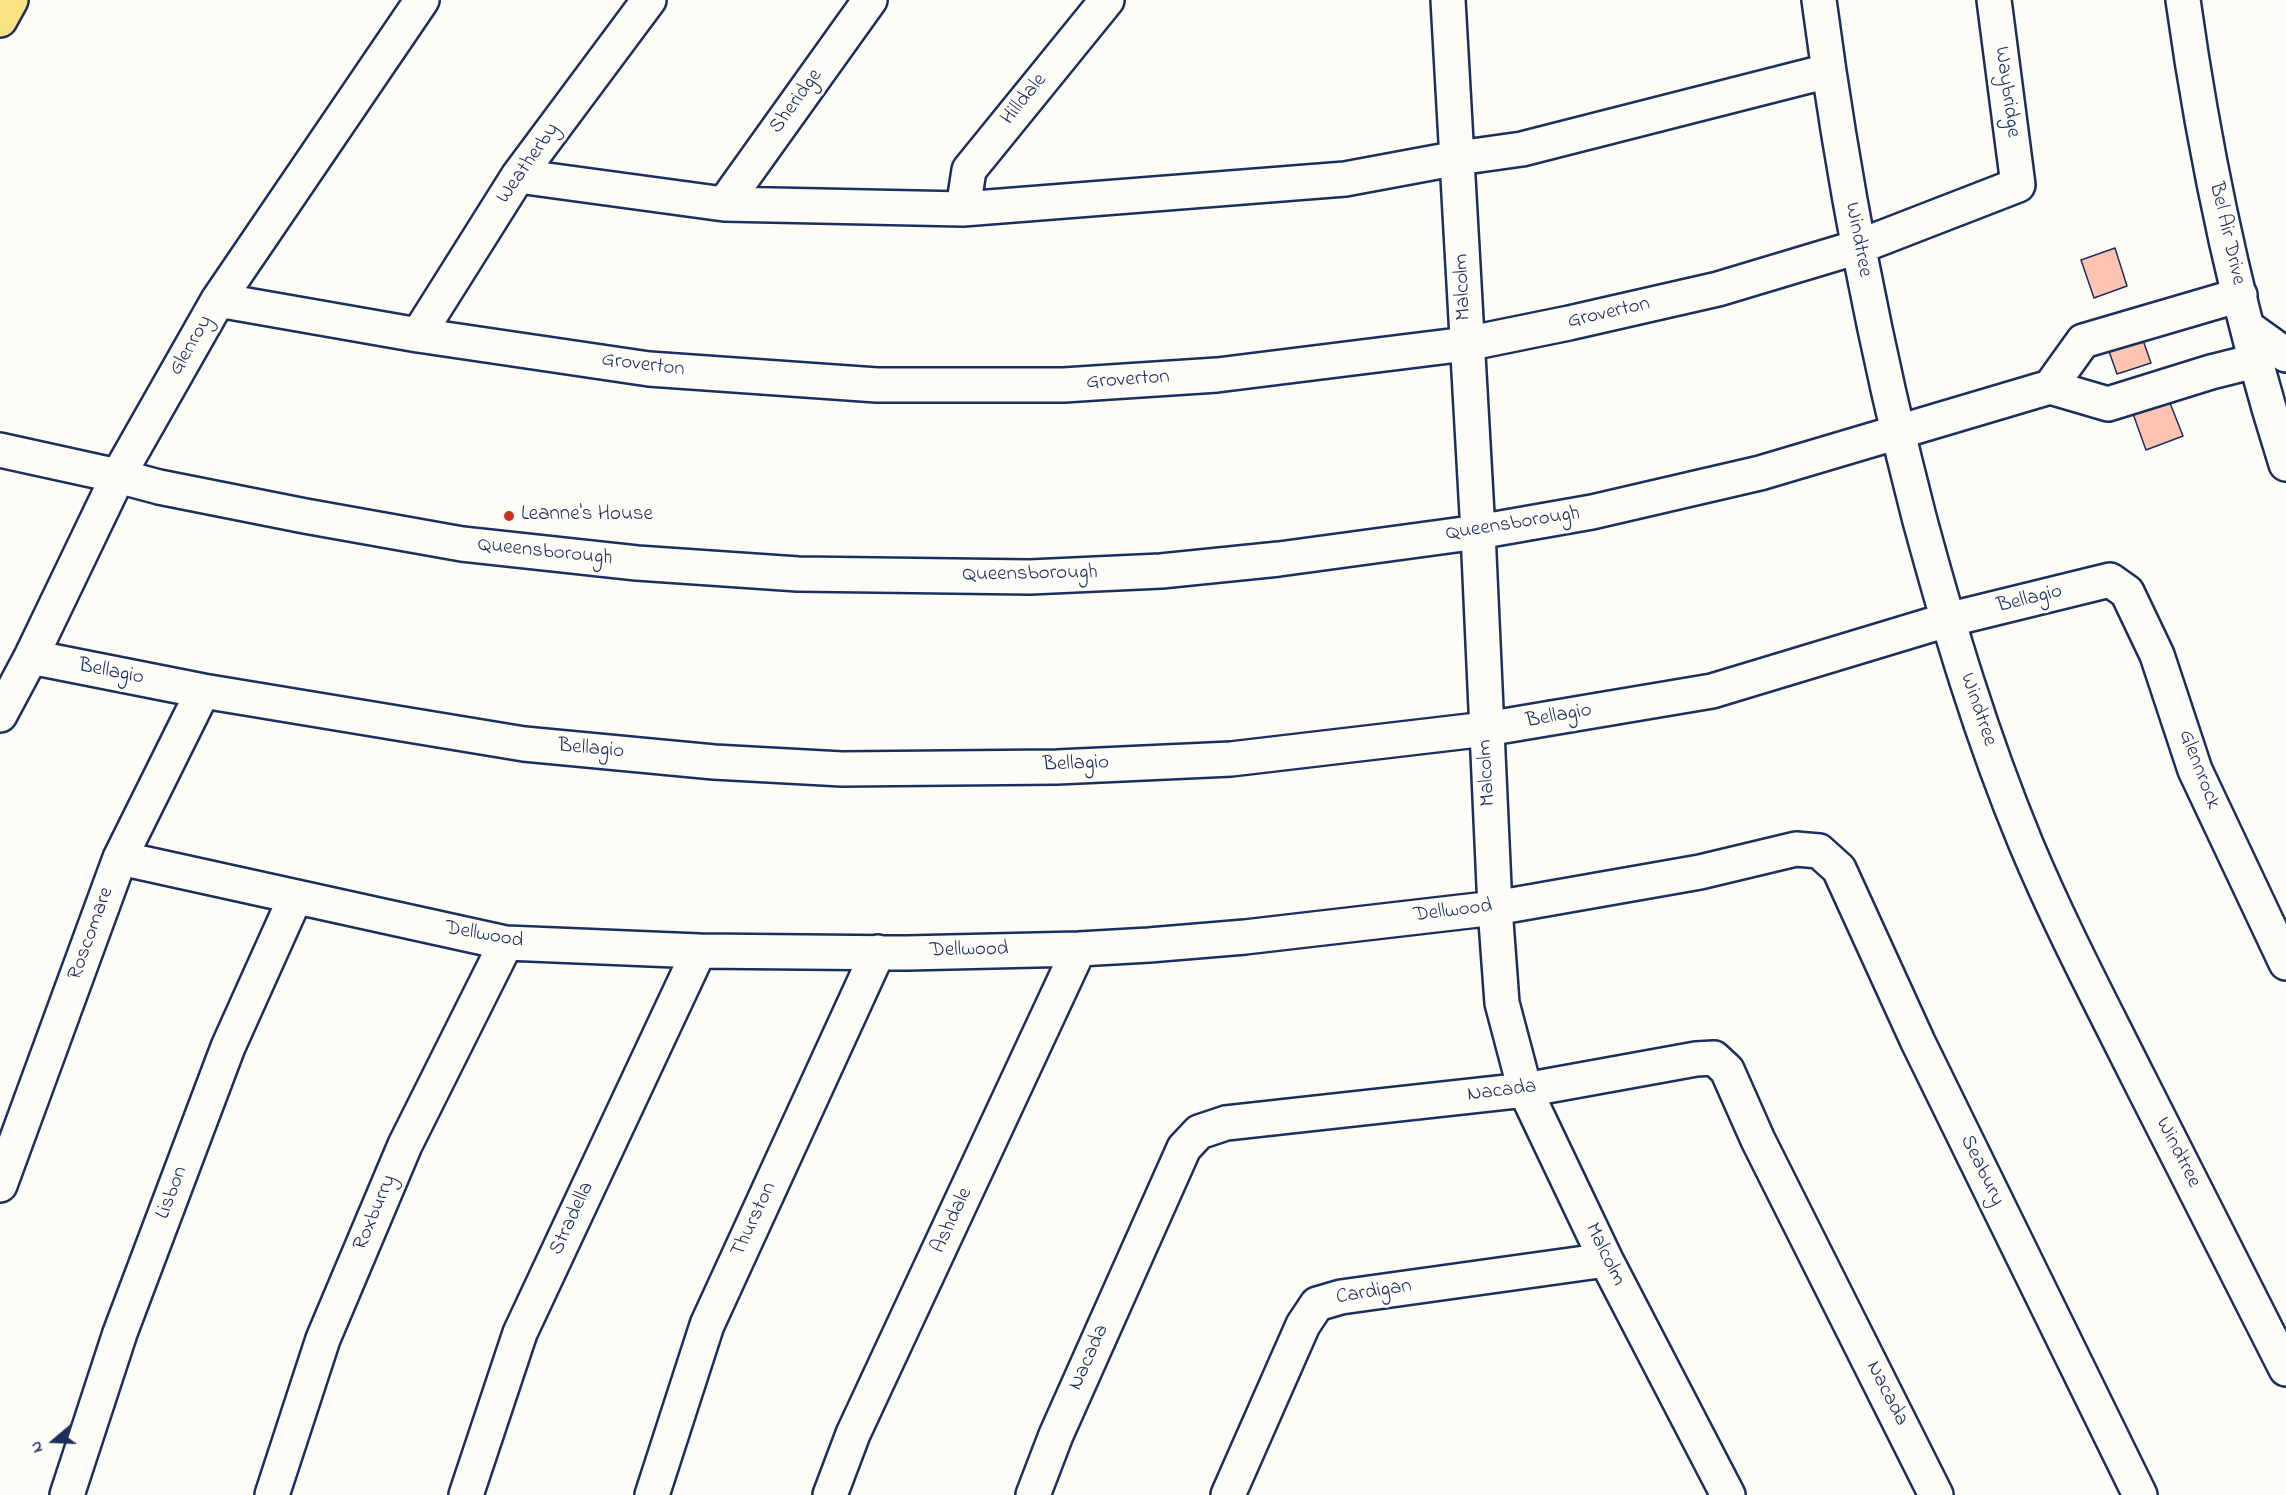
<!DOCTYPE html>
<html>
<head>
<meta charset="utf-8">
<style>
  body { margin:0 }
  #map { position:relative; width:2286px; height:1495px; overflow:hidden; background:#fdfcf7; font-family:"Indie Flower",sans-serif }
  canvas { display:block }
  .north { position:absolute; left:24px; top:1411px; width:60px; height:60px; -webkit-text-stroke:4px #fdfcf7; paint-order:stroke; rotate:251deg; font-size:16px; font-weight:700; line-height:24px; text-align:center; color:#1b2f5e }
  .north::after { content:''; display:block; margin:auto; width:21px; height:27px; background:#1b2f5e; clip-path:polygon(50% 0,100% 100%,50% 72%,0 100%) }
</style>
</head>
<body>
<div id="map">
<canvas width="2286" height="1495"></canvas>
<div class="north">N</div>
</div>
<script>
const ctx = document.querySelector('canvas').getContext('2d');
ctx.lineJoin = 'round';
function fill(path, color) { ctx.fillStyle = color; ctx.fill(path, 'evenodd'); }
function strokePath(path, color, width, dash) { ctx.strokeStyle = color; ctx.lineWidth = width; ctx.lineCap = dash ? 'butt' : 'round'; ctx.setLineDash(dash || []); ctx.stroke(path); }
function label(font, color, halo, rows, align = 'center') {
  ctx.font = font + ' "Indie Flower",sans-serif'; ctx.lineWidth = 6; ctx.setLineDash([]); ctx.textBaseline = 'middle'; ctx.strokeStyle = halo; ctx.fillStyle = color; for (const [text, x, y, turn = 0] of rows) {
    ctx.save(); ctx.translate(x, y); ctx.rotate((+turn || 0) * Math.PI / 180); ctx.textAlign = isNaN(turn) ? turn : align; if (halo) ctx.strokeText(text, 0, 0); ctx.fillText(text, 0, 0); ctx.restore();
  }
}
const building = new Path2D(`
  M2115,248L2127,286L2094,298L2081,260Z
  M2139,329L2151,363L2117,374L2105,340Z
  M2168,398L2183,436L2146,450L2132,411Z`);
const minor = new Path2D(`
  M1448,0L1478,532L1495,908L1502,1003L1525,1090L1606,1260L1728,1495
  M1819,0C1842,174 1875,347 1919,517C1949,628 1982,738 2026,844C2059,923 2099,999 2137,1075C2187,1173 2236,1271 2286,1369
  M2183,0C2205,157 2238,313 2286,464
  M518,176L724,204L963,209L1345,179L1458,158L1522,149L1828,71
  M724,204L870,0
  M963,209L969,170L1107,0
  M218,300L418,335L649,369L877,385H1064L1217,375L1466,344L1569,323L1718,289L1858,247L2018,185L1994,0
  M2247,327L2286,355
  M418,335L518,176L649,0
  M2050,387L2083,341L2240,295
  M2050,387L2108,404L2211,372L2255,361
  M0,450L118,476L159,487L305,516L462,544L637,563L798,574L1030,577L1161,571L1279,559L1478,532L1592,512L1760,473L2050,387
  M31,657L203,691L524,744L714,762L842,769L1057,767L1231,759L1486,729L1712,691L1947,620L2110,580L2127,592L2157,655L2195,770L2286,963
  M0,715L31,657L118,476L218,300L422,0
  M120,858L506,943L699,951L907,953L1079,949L1149,945L1245,937L1495,908L1700,872L1796,849L1819,851L1839,869L1918,1042L2140,1495
  M0,1185L120,858L203,691
  M67,1495L120,1333L228,1047L295,898
  M272,1495L323,1339L405,1145L506,943
  M466,1495L520,1333L699,951
  M652,1495L707,1325L878,952
  M830,1495L853,1434L1079,949
  M1033,1495L1056,1435L1184,1148L1199,1132L1226,1123L1525,1090L1696,1059L1714,1058L1727,1070L1758,1140L1936,1495
  M1228,1495L1303,1325L1317,1304L1341,1297L1606,1260`);
const major = new Path2D(`
  M0,20L11,0`);
const markers = [
  [509,516,6,"#c8321e"]
];
const streetNames = [
  ["Waybridge",2006,92,82],
  ["Hilldale",1025,100,-51],
  ["Sheridge",797,102,-54],
  ["Weatherby",529,164,-55],
  ["Bel Air Drive",2226,234,77],
  ["Windtree",1857,240,79],
  ["Malcolm",1464,287,-92],
  ["Groverton",1609,314,-13],
  ["Glenroy",192,346,-60],
  ["Groverton",643,366,7],
  ["Groverton",1128,381,-4],
  ["Queensborough",1513,525,-9],
  ["Queensborough",545,553,6],
  ["Queensborough",1030,575,-1],
  ["Bellagio",2030,600,-14],
  ["Bellagio",111,673,11],
  ["Windtree",1977,710,71],
  ["Bellagio",1559,717,-10],
  ["Bellagio",591,750,5],
  ["Bellagio",1076,765,-2],
  ["Glennrock",2198,770,69],
  ["Malcolm",1488,773,-93],
  ["Dellwood",1453,912,-7],
  ["Roscomare",92,934,-70],
  ["Dellwood",484,936,10],
  ["Dellwood",969,951,-1],
  ["Nacada",1502,1092,-7],
  ["Windtree",2177,1153,63],
  ["Seabury",1981,1171,64],
  ["Lisbon",173,1193,-69],
  ["Roxburry",376,1213,-67],
  ["Stradella",573,1219,-65],
  ["Thurston",755,1220,-65],
  ["Ashdale",953,1221,-65],
  ["Malcolm",1604,1255,64],
  ["Cardigan",1374,1293,-9],
  ["Nacada",1090,1358,-66],
  ["Nacada",1886,1394,63]
];
const poiNames = [
  ["Leanne's House",521,516]
];
fill(building, '#fcc4b1');
strokePath(building, '#1b2f5e', 1.5);
strokePath(minor, '#1b2f5e', 38);
strokePath(major, '#1b2f5e', 38);
strokePath(minor, '#fdfcf7', 33);
strokePath(major, '#f8e281', 33);
for (const [x, y, r, color] of markers) { const dot = new Path2D(); dot.arc(x, y, r, 0, 2 * Math.PI); ctx.fillStyle = color; ctx.fill(dot); strokePath(dot, '#fdfcf7', 2); }
label('21px', '#1b2f5e', '#fdfcf7', streetNames);
label('21px', '#1b2f5e', '#fdfcf7', poiNames, 'left');
</script>
</body>
</html>
